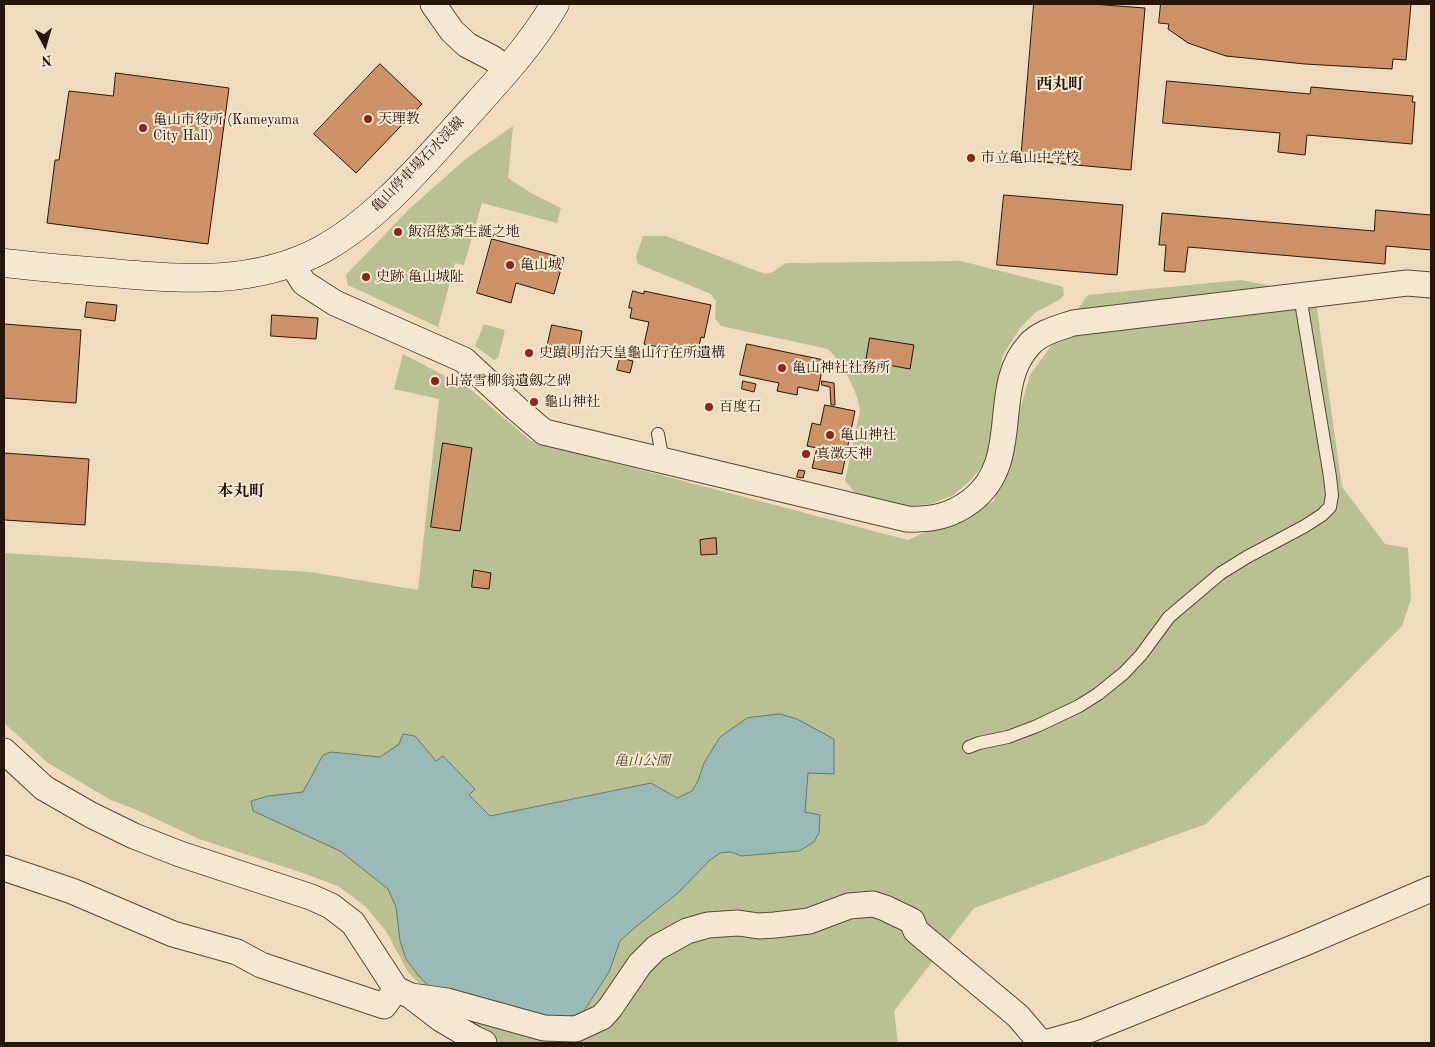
<!DOCTYPE html>
<html>
<head>
<meta charset="utf-8">
<style>
  body { margin:0 }
  #map { position:relative; width:1435px; height:1047px; overflow:hidden; background:#eedcbc; font-family:"Old Standard TT",serif }
  canvas { display:block }
  .frame { position:absolute; inset:0; border:5px solid #27170b; pointer-events:none }
  .north { position:absolute; left:20px; top:20px; width:50px; height:50px; -webkit-text-stroke:4px #f4e8d3; paint-order:stroke; rotate:174deg; font-size:14px; font-weight:700; line-height:20px; text-align:center; color:#27170b }
  .north::after { content:''; display:block; margin:auto; width:18px; height:22px; background:#27170b; clip-path:polygon(50% 0,100% 100%,50% 72%,0 100%) }
</style>
</head>
<body>
<div id="map">
<canvas width="1435" height="1047"></canvas>
<div class="frame"></div>
<div class="north">N</div>
</div>
<script>
const ctx = document.querySelector('canvas').getContext('2d');
ctx.lineJoin = 'round';
function fill(path, color) { ctx.fillStyle = color; ctx.fill(path, 'evenodd'); }
function strokePath(path, color, width, dash) { ctx.strokeStyle = color; ctx.lineWidth = width; ctx.lineCap = dash ? 'butt' : 'round'; ctx.setLineDash(dash || []); ctx.stroke(path); }
function label(font, color, halo, rows, align = 'center') {
  ctx.font = font + ' "Old Standard TT","Noto Serif JP",serif'; ctx.lineWidth = 4; ctx.setLineDash([]); ctx.textBaseline = 'middle'; ctx.strokeStyle = halo; ctx.fillStyle = color; for (const [text, x, y, turn = 0] of rows) {
    ctx.save(); ctx.translate(x, y); ctx.rotate((+turn || 0) * Math.PI / 180); ctx.textAlign = isNaN(turn) ? turn : align; if (halo) ctx.strokeText(text, 0, 0); ctx.fillText(text, 0, 0); ctx.restore();
  }
}
const green = new Path2D(`
  M513,126L508,178L531,193L561,208L557,223L482,203L464,265L455,263L438,327L348,285L346,275L409,209L467,158Z
  M643,236H666L765,274L773,272L786,263L961,261L1060,286L1063,287L1064,295L1059,300L1036,312L1020,328L1003,355L995,394L990,450L981,468L970,481L952,496L930,504L910,506L855,493L845,481L860,411C859,393 841,361 828,349L721,326L715,318L716,301L711,294L638,264L636,257Z
  M1241,280L1277,287L1313,281L1342,487L1385,544L1408,548L1411,599L1402,626L1206,824L974,908L894,1011L898,1043H503L471,1030L449,1014L408,972L386,931L365,906L338,886L303,873L199,839L137,810L111,800L48,763L4,723V553L310,572L418,590L439,399L394,389L403,354L470,389L531,441L908,540L994,501L1030,375L1088,295Z
  M484,324L505,330L498,358L494,360L475,346Z`);
const water = new Path2D(`
  M780,714L797,719L834,739V774L808,773L805,812L820,815L819,833L814,842L799,851L741,856L731,852L720,853L709,861L678,893L633,929L620,941L609,972L582,1014L550,1019L437,995L418,975L406,959L400,941L396,907L388,889L340,851L253,811L251,801L268,796L303,792L323,755L331,752L380,757L399,744L403,734L415,736L436,761L443,756L475,789L469,795L490,816L651,783L677,798L692,791L698,781L704,763L720,737L747,718Z`);
const building = new Path2D(`
  M1034,4H1092L1145,8L1131,170L1021,160Z
  M1161,4H1411L1406,60L1393,59L1392,69L1305,64L1226,56L1188,43L1168,29L1169,24L1159,23Z
  M380,64L422,104L356,173L314,134Z
  M116,73L229,88L208,244L47,223L55,160H59L69,91L113,96Z
  M1167,81L1310,94L1311,87L1413,96L1412,102H1415L1412,144L1307,135L1305,155L1278,152L1280,133L1163,123Z
  M1004,195L1123,205L1117,275L997,265Z
  M1376,210L1431,215V250L1386,246L1385,264L1188,247L1185,272L1164,271L1166,245H1159L1162,213L1374,231Z
  M492,239L564,258L554,294L516,283L511,303L477,293Z
  M633,291L644,294V291L711,305L704,338L701,337L697,355L644,344L649,322L630,318L632,308H629Z
  M87,302L117,305L115,321L85,317Z
  M272,315L318,318L316,339L271,336Z
  M4,324L81,330L76,403L4,398Z
  M552,325L582,331L577,358L546,352Z
  M870,338L914,345L910,369L866,361Z
  M747,344L824,360L818,391L798,387L797,395L777,391L779,383L740,375Z
  M620,358L633,361L630,373L617,370Z
  M743,381L756,384L754,392L742,389Z
  M822,381L834,383L835,405H831L830,387L822,385Z
  M825,405L855,411L842,474L812,468L817,448L807,446L812,423L820,425Z
  M443,443L472,448L460,531L431,527Z
  M803,450L809,451L808,458L802,457Z
  M4,453L89,459L85,525L4,520Z
  M799,470L805,471L803,478L797,477Z
  M716,538L717,554L701,555L700,540Z
  M474,570L491,573L489,589L472,587Z`);
const service = new Path2D(`
  M658,434L663,461
  M969,747L979,743L1008,737L1037,726L1079,706L1098,694L1124,673L1141,655L1169,617L1221,573L1247,557L1305,526L1322,515L1330,507L1332,495L1330,477L1300,296`);
const minor = new Path2D(`
  M433,4L452,31L467,45L492,58L507,69
  M291,263L304,283L335,303L464,360L517,409L544,432L907,519C932,520 951,516 971,501C1024,461 989,388 1029,345C1039,333 1058,328 1073,323L1407,283L1431,285
  M4,751L44,788L91,815L134,836L180,854L311,897L331,906L353,923L396,989L411,996L441,1019L475,1039L484,1043
  M4,868L72,891L173,934L237,952L261,965L384,1006L396,989
  M411,996L447,1001L544,1028L576,1029L602,1017L610,1008L640,964L656,948L687,931L708,925L738,923L759,926L775,925L809,921L849,906L873,904L885,908L912,921L916,931L1018,1016L1041,1043
  M1045,1043L1084,1032L1305,943L1431,889`);
const secondary = new Path2D(`
  M4,263C40,267 76,270 113,273C184,280 257,285 323,249C373,221 413,175 451,133C487,92 528,51 555,4`);
const markers = [
  [368,119,5,"#8f2418"],
  [143,128,5,"#8f2418"],
  [971,158,5,"#8f2418"],
  [398,232,5,"#8f2418"],
  [510,265,5,"#8f2418"],
  [366,277,5,"#8f2418"],
  [529,353,5,"#8f2418"],
  [782,368,5,"#8f2418"],
  [435,381,5,"#8f2418"],
  [534,402,5,"#8f2418"],
  [709,407,5,"#8f2418"],
  [830,435,5,"#8f2418"],
  [806,454,5,"#8f2418"]
];
const poiNames = [
  ["天理教",378,119],
  ["亀山市役所 (Kameyama",153,120],
  ["City Hall)",153,136],
  ["市立亀山中学校",981,158],
  ["飯沼慾斎生誕之地",408,232],
  ["亀山城",520,265],
  ["史跡 亀山城阯",376,277],
  ["史蹟 明治天皇龜山行在所遺構",539,353],
  ["亀山神社社務所",792,368],
  ["山嵜雪柳翁遺劔之碑",445,381],
  ["龜山神社",544,402],
  ["百度石",719,407],
  ["亀山神社",840,435],
  ["真澂天神",816,454]
];
const streetNames = [
  ["亀山停車場石水渓線",418,165,-46]
];
const parkNames = [
  ["亀山公園",642,761]
];
const quarterNames = [
  ["西丸町",1060,85],
  ["本丸町",241,492]
];
fill(green, '#b9c091');
fill(water, '#9abab5');
strokePath(water, '#6c7971', 1);
fill(building, '#cc9166');
strokePath(building, '#27170b', 1);
strokePath(service, '#594837', 14);
strokePath(minor, '#594837', 27);
strokePath(secondary, '#27170b', 29);
strokePath(service, '#f4e8d3', 12);
strokePath(minor, '#f4e8d3', 25);
strokePath(secondary, '#f4e8d3', 28);
for (const [x, y, r, color] of markers) { const dot = new Path2D(); dot.arc(x, y, r, 0, 2 * Math.PI); ctx.fillStyle = color; ctx.fill(dot); strokePath(dot, '#f4e8d3', 2); }
label('14px', '#27170b', '#f4e8d3', poiNames, 'left');
label('14px', '#27170b', '#f4e8d3', streetNames);
label('italic 14px', '#534a33', '#f4e8d3', parkNames);
label('bold 16px', '#27170b', '#f4e8d3', quarterNames);
</script>
</body>
</html>
